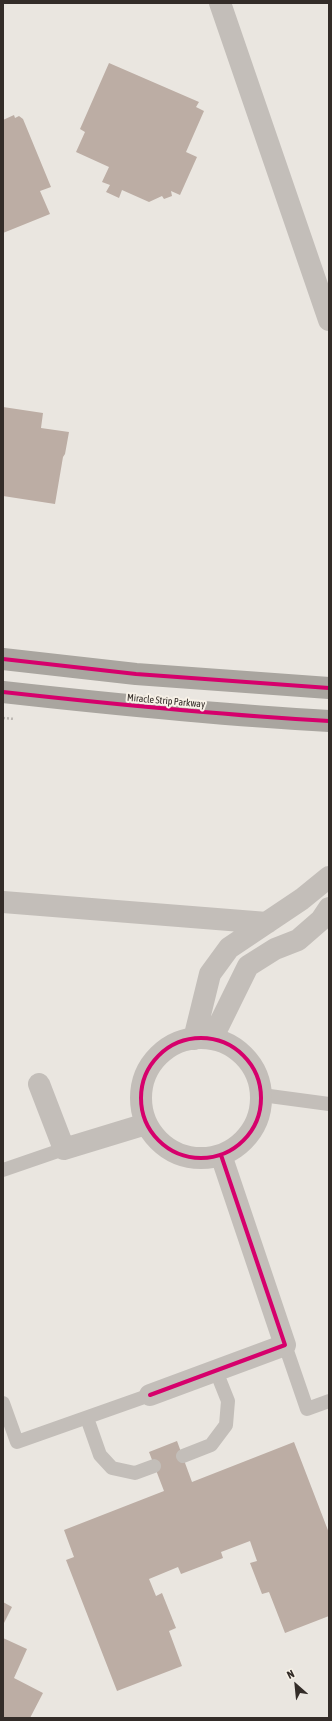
<!DOCTYPE html>
<html>
<head>
<meta charset="utf-8">
<style>
  body { margin:0 }
  #map { position:relative; width:332px; height:1721px; overflow:hidden; background:#eae6e0; font-family:"Asap Condensed",sans-serif }
  canvas { display:block }
  .frame { position:absolute; inset:0; border:4px solid #332c28; pointer-events:none }
  .north { position:absolute; left:276px; top:1665px; width:40px; height:40px; -webkit-text-stroke:3px #f7f1e7; paint-order:stroke; rotate:333deg; font-size:11px; font-weight:700; line-height:16px; text-align:center; color:#332c28 }
  .north::after { content:''; display:block; margin:auto; width:14px; height:18px; background:#332c28; clip-path:polygon(50% 0,100% 100%,50% 72%,0 100%) }
</style>
</head>
<body>
<div id="map">
<canvas width="332" height="1721"></canvas>
<div class="frame"></div>
<div class="north">N</div>
</div>
<script>
const ctx = document.querySelector('canvas').getContext('2d');
ctx.lineJoin = 'round';
function fill(path, color) { ctx.fillStyle = color; ctx.fill(path, 'evenodd'); }
function strokePath(path, color, width, dash) { ctx.strokeStyle = color; ctx.lineWidth = width; ctx.lineCap = dash ? 'butt' : 'round'; ctx.setLineDash(dash || []); ctx.stroke(path); }
function label(font, color, halo, rows, align = 'center') {
  ctx.font = font + ' "Asap Condensed",sans-serif'; ctx.lineWidth = 4; ctx.setLineDash([]); ctx.textBaseline = 'middle'; ctx.strokeStyle = halo; ctx.fillStyle = color; for (const [text, x, y, turn = 0] of rows) {
    ctx.save(); ctx.translate(x, y); ctx.rotate((+turn || 0) * Math.PI / 180); ctx.textAlign = isNaN(turn) ? turn : align; if (halo) ctx.strokeText(text, 0, 0); ctx.fillText(text, 0, 0); ctx.restore();
  }
}
const building = new Path2D(`
  M109,63L199,102L196,107L204,111L186,152L197,157L180,195L171,191L172,196L164,199L162,196L149,202L122,190L119,198L106,192L110,185L102,182L109,167L76,152L85,132L80,129Z
  M14,115L15,118L19,116L23,119L51,187L40,191L50,214L3,233V120Z
  M3,407L43,413L41,428L69,432L65,454L63,457L55,504L3,496Z
  M177,1441L192,1482L294,1442L329,1533V1616L285,1633L269,1592L262,1594L250,1563L257,1561L250,1541L221,1552L223,1558L181,1574L178,1567L149,1579L156,1596L162,1593L176,1628L169,1631L182,1666L117,1691L66,1560L74,1557L64,1530L164,1491L149,1452Z
  M3,1602L12,1607L3,1625Z
  M3,1638L27,1649L14,1678L43,1693L30,1718H3Z`);
const path = new Path2D(`
  M3,718L15,719`);
const lane = new Path2D(`
  M262,1095L329,1104
  M3,1170L64,1149
  M285,1345L307,1409L329,1401
  M3,1403L17,1442L150,1395
  M87,1418L100,1455L112,1468L135,1473L154,1466
  M183,1456L211,1445L226,1425L228,1401L216,1371`);
const street = new Path2D(`
  M220,3L329,320
  M3,902L267,923
  M141 1098a60 60 0 1 1 120 0a60 60 0 1 1-120 0Z
  M194,1039L210,974L229,948L302,899L329,877
  M212,1039L248,966L275,949L298,940L321,920L329,908
  M39,1084L64,1149L146,1124
  M150,1395L285,1345L221,1155`);
const highway = new Path2D(`
  M3,659L136,674L329,688
  M3,692C111,704 220,715 329,721`);
const cycleway = new Path2D(`
  M3,659L136,674L329,688
  M3,692C111,704 220,715 329,721
  M141 1098a60 60 0 1 1 120 0a60 60 0 1 1-120 0Z
  M150,1395L285,1345L221,1155`);
const streetNames = [
  ["Miracle Strip Parkway",166,701,5]
];
fill(building, '#bcada4');
strokePath(path, '#bcb7b2', 2.5, [2, 2]);
strokePath(lane, '#c3beb9', 14);
strokePath(street, '#c3beb9', 22);
strokePath(highway, '#a9a59f', 22);
strokePath(cycleway, '#d6006c', 4);
label('10px', '#332c28', '#f7f1e7', streetNames);
</script>
</body>
</html>
